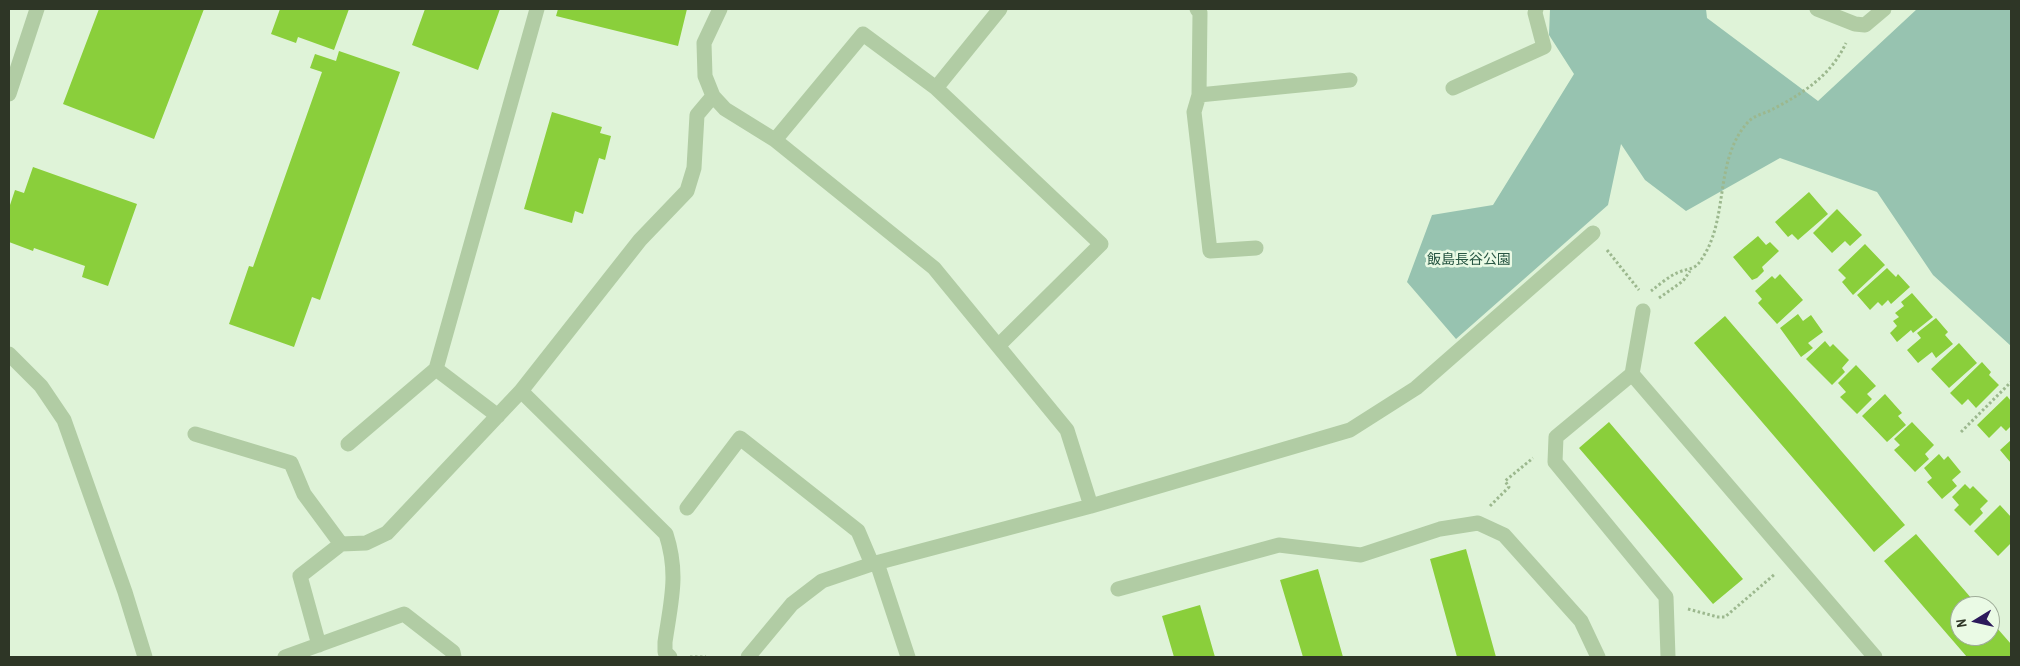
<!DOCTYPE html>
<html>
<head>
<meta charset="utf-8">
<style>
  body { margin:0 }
  #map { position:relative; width:2020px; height:666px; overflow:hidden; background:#dff3d8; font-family:"Archivo Narrow",sans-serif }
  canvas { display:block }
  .frame { position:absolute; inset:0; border:10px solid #2e3626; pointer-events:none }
  .north { position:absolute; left:1950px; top:596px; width:50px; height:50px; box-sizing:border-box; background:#eafae5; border:1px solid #9fac99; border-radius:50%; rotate:261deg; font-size:14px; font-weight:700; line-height:20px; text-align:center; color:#2e3626 }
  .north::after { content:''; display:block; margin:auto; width:18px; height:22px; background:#2c195b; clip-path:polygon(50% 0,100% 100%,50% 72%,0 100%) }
</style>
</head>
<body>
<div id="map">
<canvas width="2020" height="666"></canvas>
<div class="frame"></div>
<div class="north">N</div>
</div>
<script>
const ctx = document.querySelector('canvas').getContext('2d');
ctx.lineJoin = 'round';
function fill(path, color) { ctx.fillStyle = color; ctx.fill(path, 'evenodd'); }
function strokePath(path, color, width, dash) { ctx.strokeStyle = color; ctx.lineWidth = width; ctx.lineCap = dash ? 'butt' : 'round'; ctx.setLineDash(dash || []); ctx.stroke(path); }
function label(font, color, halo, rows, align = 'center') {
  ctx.font = font + ' "Archivo Narrow","Noto Sans JP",sans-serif'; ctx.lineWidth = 5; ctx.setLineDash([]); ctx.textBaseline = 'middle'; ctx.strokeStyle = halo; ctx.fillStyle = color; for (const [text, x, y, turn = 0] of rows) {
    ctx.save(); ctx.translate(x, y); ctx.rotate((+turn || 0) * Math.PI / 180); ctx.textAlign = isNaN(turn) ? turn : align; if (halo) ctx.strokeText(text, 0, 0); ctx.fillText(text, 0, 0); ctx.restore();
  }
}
const green = new Path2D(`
  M1550,9H1706L1707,18L1818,101L1917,9H2011V346L1933,275L1877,192L1780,158L1686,211L1645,180L1621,144L1608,205L1456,339L1407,282L1432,215L1493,205L1574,74L1549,35Z`);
const building = new Path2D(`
  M99,9H204L154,139L63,104Z
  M280,9H349L334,50L298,37L296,43L271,34Z
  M425,9H500L478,70L412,45Z
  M558,9H687L678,46L556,16Z
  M339,51L400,72L320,300L312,297L294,347L229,324L249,266L253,267L322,72L310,68L315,54L336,61Z
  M552,112L602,127L600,133L611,136L605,160L599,158L583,214L575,211L572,223L524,209Z
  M33,167L137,204L108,286L82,277L85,266L34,248L33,251L9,242V208L15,190L24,193Z
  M1809,192L1828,214L1798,240L1792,234L1788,237L1775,222Z
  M1837,209L1862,235L1850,246L1845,241L1832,253L1813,233Z
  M1758,236L1766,245L1770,242L1779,251L1762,267L1764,271L1757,278L1752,280L1733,257Z
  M1865,244L1885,265L1853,295L1842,282L1846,278L1838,270Z
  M1887,268L1896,277L1898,274L1910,287L1891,304L1888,300L1882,306L1878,302L1870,310L1857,295Z
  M1780,274L1803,300L1777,324L1758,303L1762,299L1755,291L1772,276L1775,279Z
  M1912,293L1933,317L1913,333L1911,330L1897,342L1890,333L1897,326L1893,321L1899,317L1895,313L1904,306L1901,302Z
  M1798,314L1803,321L1811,315L1823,332L1808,343L1813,348L1801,357L1780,328Z
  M1725,316L1905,525L1874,552L1694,343Z
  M1936,318L1948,332L1945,335L1953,344L1936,358L1932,352L1918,363L1907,350L1921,338L1917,333Z
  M1825,341L1830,347L1833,344L1849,360L1842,368L1845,372L1832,385L1806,359Z
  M1959,343L1977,363L1949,388L1931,369Z
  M1982,362L1991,372L1989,375L1999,385L1976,408L1968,399L1962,405L1950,393Z
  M1856,365L1876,386L1867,394L1872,399L1857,414L1840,397L1846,392L1838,383Z
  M1885,394L1902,413L1898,416L1906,425L1887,442L1862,416Z
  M2007,396L2011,401V426L2006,431L2001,426L1989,438L1977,425Z
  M1609,422L1743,579L1713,604L1579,448Z
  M1912,422L1934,445L1925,454L1929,459L1915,472L1894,450L1900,445L1894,439Z
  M2011,440V463L2000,450Z
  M1939,454L1944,460L1948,456L1961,472L1952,480L1957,486L1942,499L1927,482L1932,478L1924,468Z
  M1965,484L1970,489L1973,486L1988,501L1980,509L1983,513L1970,526L1954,510L1959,505L1952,497Z
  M2000,505L2011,517V543L1998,556L1974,531Z
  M1916,534L1978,606H1960V636H1990V620L2011,644V657H1967L1884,561Z
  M1466,549L1496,657H1457L1430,559Z
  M1318,569L1343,657H1303L1280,580Z
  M1200,605L1215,657H1174L1162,616Z`);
const path = new Path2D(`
  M1607,250L1639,290
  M1651,291C1659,285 1669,276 1679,272C1688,268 1694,271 1701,260C1730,219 1713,161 1748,122C1754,115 1767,113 1775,108C1805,92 1831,75 1846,43
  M1659,298L1683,281L1690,271
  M1961,432L2011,382
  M1490,506L1509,487L1505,481L1533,458
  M1688,609L1718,617H1725L1775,574
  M690,657H706`);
const minor = new Path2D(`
  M720,9L704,43L705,76L713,96L725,109L775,140L934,268L1067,430L1091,506
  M1197,9L1200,13L1199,95L1194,112L1210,251L1256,248
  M1817,9L1855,24L1865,25L1884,9
  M936,88L1000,9
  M1453,88L1544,47L1535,13L1536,9
  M9,94L37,9
  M1199,95L1350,80
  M775,140L863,34L936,88L1101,244L998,346
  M9,354L41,386L64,420L125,592L145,657
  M1632,374L1643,311
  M521,391L666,534C679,574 671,601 665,642V652L670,657
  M498,416L436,369L537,9
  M195,434L291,463L304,494L341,544L300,576L319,645
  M348,444L436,369
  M687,508L740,438L858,531L872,564
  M341,544L366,543L387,533L521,391L640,240L687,191L694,168L697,115L713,96
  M877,563L908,657
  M1118,589L1279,545L1361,555L1440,529L1478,523L1504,535L1581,621L1598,657
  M285,657L404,614L453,652L454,657
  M748,657L792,604L822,581L872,564L1091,506L1350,430L1416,388L1593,233
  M1668,657L1666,597L1555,462L1556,437L1632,374L1875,657`);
const parkNames = [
  ["飯島長谷公園",1469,260]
];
fill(green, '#97c3b0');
fill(building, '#8acf3b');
strokePath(path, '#9cb88e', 3, [2.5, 2.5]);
strokePath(minor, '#b1cca4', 15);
label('14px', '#285643', '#eafae5', parkNames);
</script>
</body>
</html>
